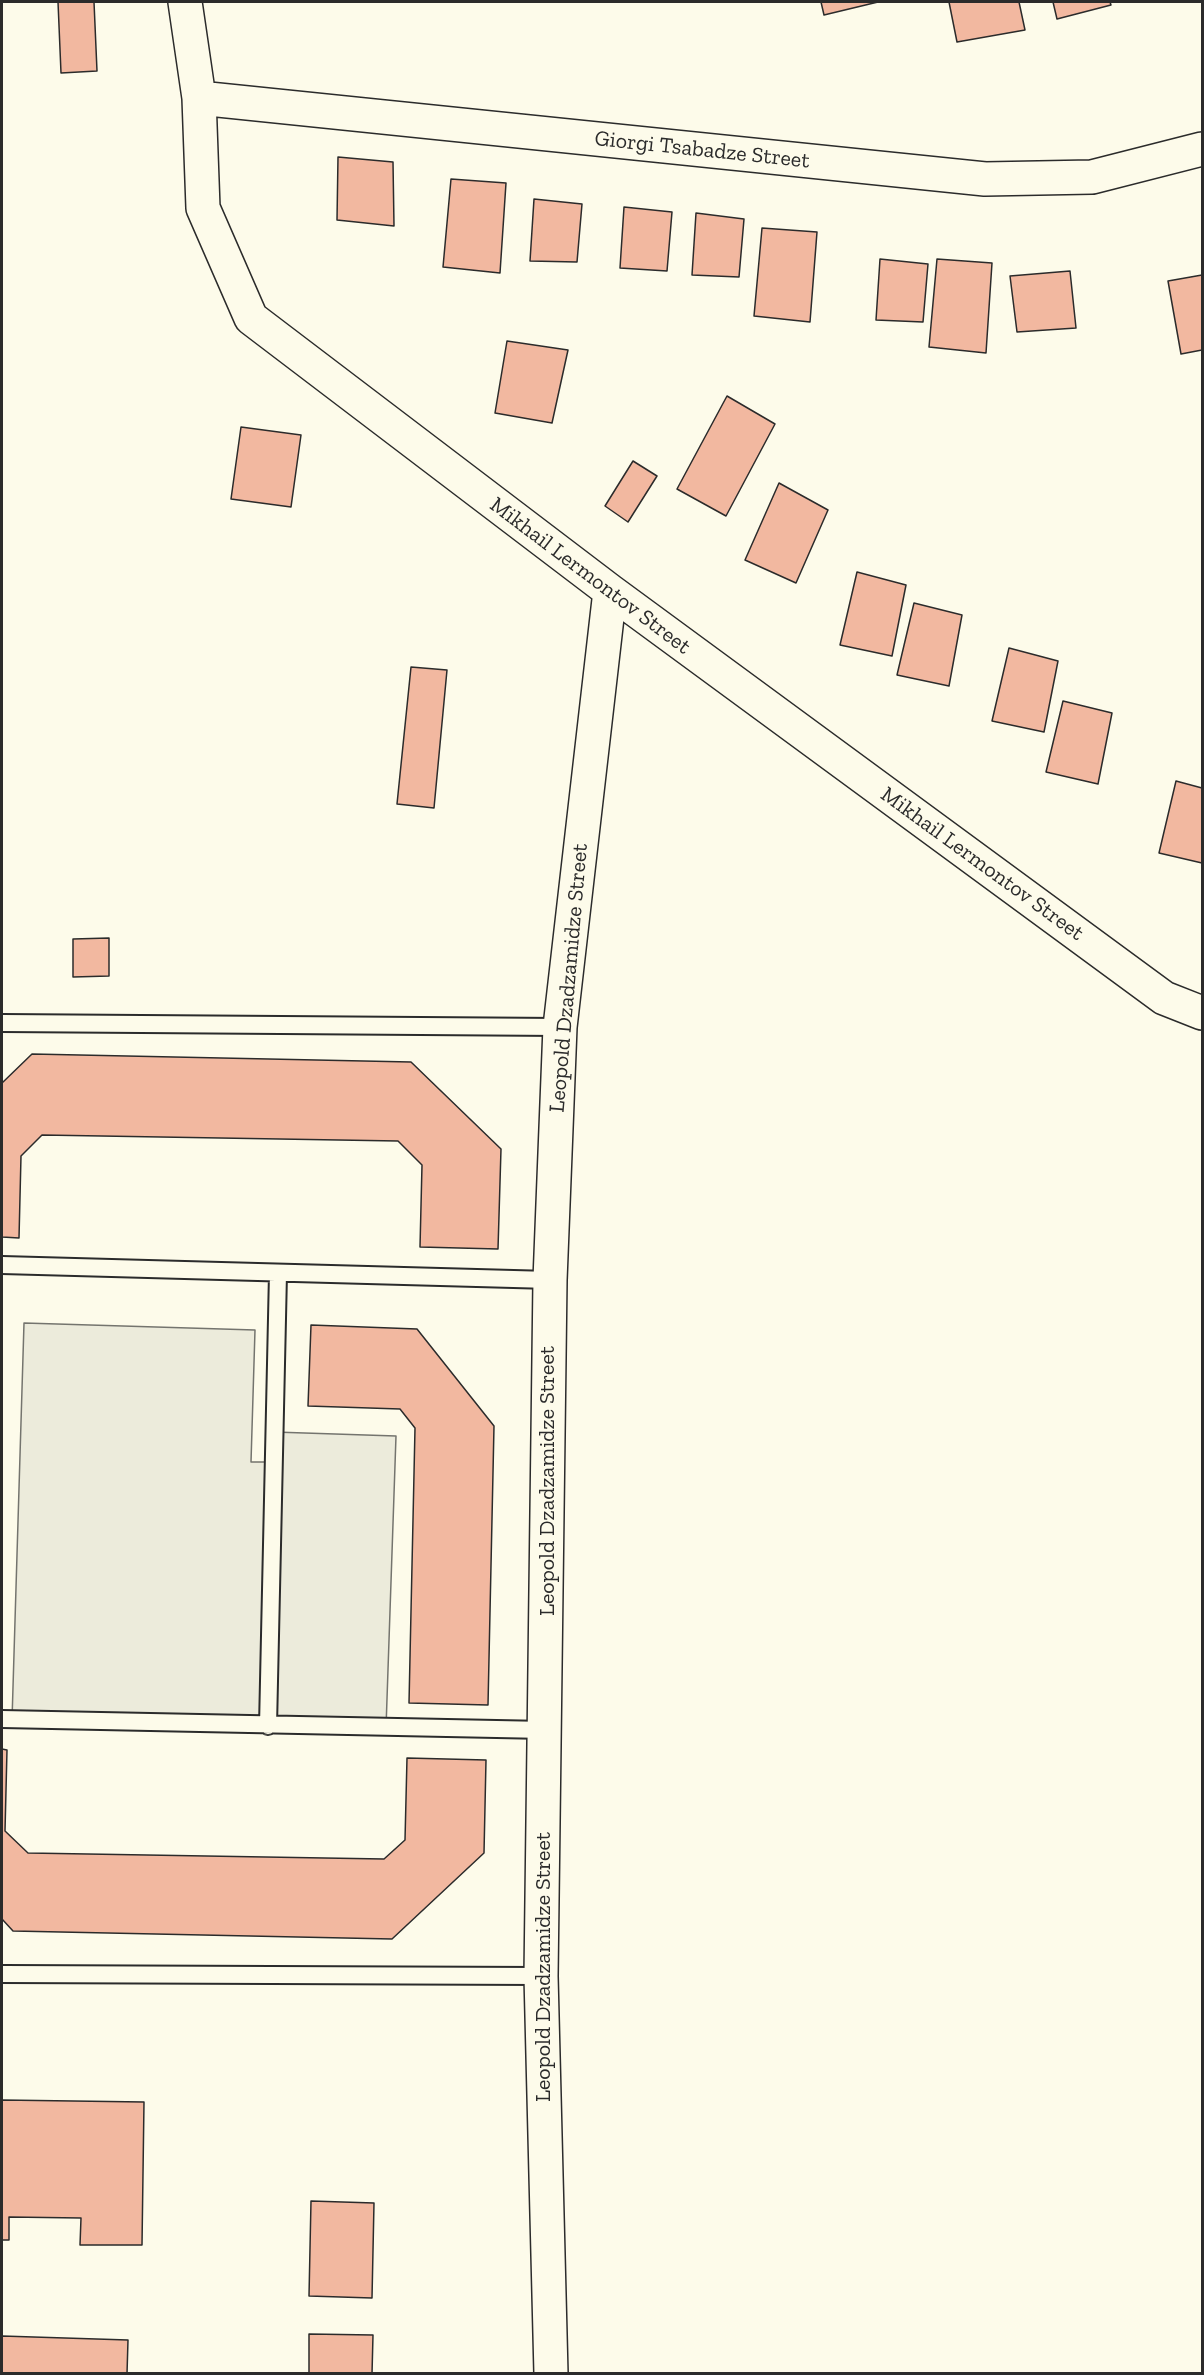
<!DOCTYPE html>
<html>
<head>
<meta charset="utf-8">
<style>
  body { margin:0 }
  #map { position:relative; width:1204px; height:2375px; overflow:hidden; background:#fdfbea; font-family:"Zilla Slab",serif }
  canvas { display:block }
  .frame { position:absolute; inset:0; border:3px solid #2b2b2b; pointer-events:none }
</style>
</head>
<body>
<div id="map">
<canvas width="1204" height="2375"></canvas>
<div class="frame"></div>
</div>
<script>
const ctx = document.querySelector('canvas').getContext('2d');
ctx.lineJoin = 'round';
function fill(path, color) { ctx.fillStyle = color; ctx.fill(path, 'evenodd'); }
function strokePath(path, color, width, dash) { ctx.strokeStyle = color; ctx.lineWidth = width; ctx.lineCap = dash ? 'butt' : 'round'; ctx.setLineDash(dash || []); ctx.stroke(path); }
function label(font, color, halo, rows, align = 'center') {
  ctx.font = font + ' "Zilla Slab",serif'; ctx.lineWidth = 4.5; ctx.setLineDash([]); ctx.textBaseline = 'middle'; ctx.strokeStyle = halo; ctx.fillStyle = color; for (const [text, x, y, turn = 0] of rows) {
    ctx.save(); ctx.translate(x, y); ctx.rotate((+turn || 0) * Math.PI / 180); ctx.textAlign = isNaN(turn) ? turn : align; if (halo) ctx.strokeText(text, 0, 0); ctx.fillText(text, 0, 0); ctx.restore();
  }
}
const green = new Path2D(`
  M24,1323L255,1330L251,1462H273L274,1432L396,1436L386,1728L12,1720Z`);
const building = new Path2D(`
  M58,2H94L97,71L61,73Z
  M821,2H878L824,15Z
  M949,2H1019L1025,30L957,42Z
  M1053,2H1110L1111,5L1057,19Z
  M338,157L393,162L394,226L337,220Z
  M451,179L506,183L500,273L443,267Z
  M534,199L582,204L577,262L530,261Z
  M624,207L672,212L667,271L620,268Z
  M696,213L744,219L739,277L692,275Z
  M762,228L817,232L810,322L754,316Z
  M880,259L928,264L923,322L876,320Z
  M937,259L992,263L986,353L929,347Z
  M1070,271L1076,328L1017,332L1010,276Z
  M1202,275V350L1181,354L1168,281Z
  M507,341L568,350L552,423L495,413Z
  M727,396L775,424L726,516L677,489Z
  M241,427L301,435L291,507L231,499Z
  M633,461L657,476L628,522L605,506Z
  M779,483L828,510L796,583L745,560Z
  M857,572L906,585L892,656L840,645Z
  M914,603L962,615L949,686L897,675Z
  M1009,648L1058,661L1044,732L992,721Z
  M411,667L447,670L434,808L397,804Z
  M1063,701L1112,713L1098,784L1046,772Z
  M1176,781L1202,788V863L1159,853Z
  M109,938V976L73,977V939Z
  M32,1054L411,1062L501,1149L498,1249L420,1247L422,1165L398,1141L42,1135L21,1156L19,1238L2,1237V1083Z
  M311,1325L417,1329L494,1426L488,1705L409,1703L415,1428L400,1409L308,1406Z
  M2,1749L7,1750L5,1831L28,1853L384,1859L405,1840L407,1758L486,1760L484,1853L392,1939L13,1931L2,1919Z
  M2,2100L144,2102L142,2245H80L81,2218L9,2217V2240H2Z
  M311,2201L374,2203L372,2298L309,2296Z
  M309,2334L373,2335L372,2374H309Z
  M2,2336L128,2340L127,2374H2Z`);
const service = new Path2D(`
  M2,1023L560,1027
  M2,1265L550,1280
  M2,1719L546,1730
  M268,1726L278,1273
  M2,1974L541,1976`);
const minor = new Path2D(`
  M185,2L199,98L203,208L251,318L610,591L1164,998L1202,1013
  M199,98L985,179L1092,177L1202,149
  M551,2374L541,1976L550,1280L560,1027L610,591`);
const streetNames = [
  ["Giorgi Tsabadze Street",702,150,6],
  ["Mikhail Lermontov Street",590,576,37],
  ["Mikhail Lermontov Street",982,864,36],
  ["Leopold Dzadzamidze Street",569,978,-85],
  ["Leopold Dzadzamidze Street",548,1481,-90],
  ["Leopold Dzadzamidze Street",544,1967,-90]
];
fill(green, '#ecebdb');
strokePath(green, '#74746e', 1.5);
fill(building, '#f2b8a0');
strokePath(building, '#2b2b2b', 1.5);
strokePath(service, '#2b2b2b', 20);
strokePath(minor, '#2b2b2b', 36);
strokePath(service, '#fdfbea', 16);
strokePath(minor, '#fdfbea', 33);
label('22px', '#2b2b2b', '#fdfbea', streetNames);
</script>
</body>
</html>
